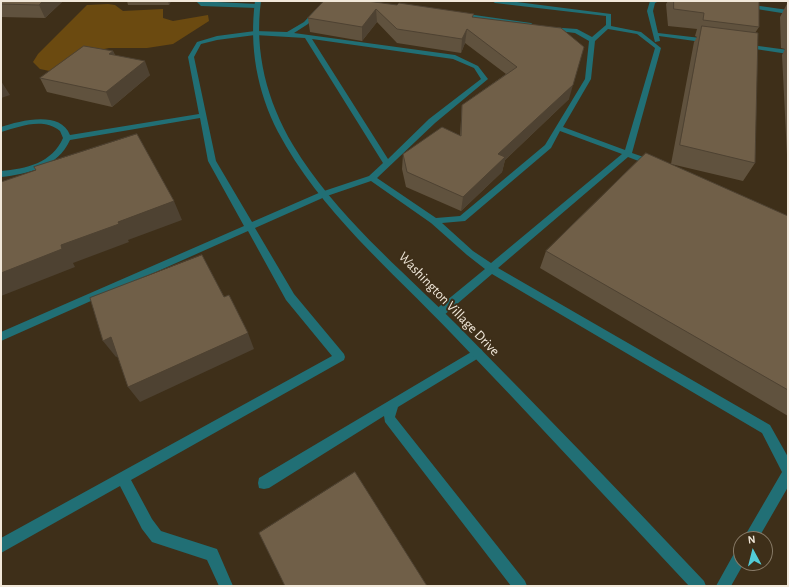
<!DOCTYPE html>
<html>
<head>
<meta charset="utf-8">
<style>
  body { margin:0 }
  #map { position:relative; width:789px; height:587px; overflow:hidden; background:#3e2f19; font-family:"Alegreya Sans",sans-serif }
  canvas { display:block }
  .frame { position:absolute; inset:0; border:2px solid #f1e8da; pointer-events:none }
  .north { position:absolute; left:733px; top:531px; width:40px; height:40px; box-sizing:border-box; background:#3e2f19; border:1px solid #867966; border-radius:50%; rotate:353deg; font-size:11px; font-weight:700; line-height:16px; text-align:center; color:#f1e8da }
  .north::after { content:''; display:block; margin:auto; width:14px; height:18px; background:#52cbd7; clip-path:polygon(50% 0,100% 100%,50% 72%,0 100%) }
</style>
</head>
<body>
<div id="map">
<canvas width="789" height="587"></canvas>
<div class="frame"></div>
<div class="north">N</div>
</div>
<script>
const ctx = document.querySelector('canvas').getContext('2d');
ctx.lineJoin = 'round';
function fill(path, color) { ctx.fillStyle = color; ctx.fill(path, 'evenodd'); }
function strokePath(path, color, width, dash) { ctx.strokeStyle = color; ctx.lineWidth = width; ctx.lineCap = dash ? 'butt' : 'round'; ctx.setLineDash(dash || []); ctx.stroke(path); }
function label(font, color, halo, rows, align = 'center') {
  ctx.font = font + ' "Alegreya Sans",sans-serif'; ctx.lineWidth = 4; ctx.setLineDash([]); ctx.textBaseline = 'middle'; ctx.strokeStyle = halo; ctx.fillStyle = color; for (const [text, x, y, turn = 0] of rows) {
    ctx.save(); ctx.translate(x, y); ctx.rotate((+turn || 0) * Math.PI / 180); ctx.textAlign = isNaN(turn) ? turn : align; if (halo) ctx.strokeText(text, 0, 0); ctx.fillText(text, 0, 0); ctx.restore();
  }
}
const water = new Path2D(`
  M108,4L115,5L123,11L163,9V18L173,21L208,15L209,21L173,44L147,48H109L94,51L59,73L40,69L33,62L38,54L87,5Z`);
const service = new Path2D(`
  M196,1L257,4L260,6L257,8L201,6Z
  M492,1H509L611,14V26L641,32L661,48L632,153L655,161V165H649L628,157L498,268L770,425L788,457V487L758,539H743L782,472L762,433L492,274L443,316H435L434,313L435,310L485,269L467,255L431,223L371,181L327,196L255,228L294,294L344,354L345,357L344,360L131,480L152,519L161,531L217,549L233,586H219L207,560L152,542L142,529L120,486L1,553V538L332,356L286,300L248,231L1,341V332L244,226L208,161L200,118L70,140C58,167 28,174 1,177V171C26,169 52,163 63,138L60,131C42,117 20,127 1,132V127C20,121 60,110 70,135L199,114L188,57L197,42L217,36L255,31L287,32L304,22L317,8L320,10L308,24L294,33L455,55L478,66L488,79L435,123L377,178L436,218L460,216L545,145L585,79L589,41L575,33L551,30L549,29V27L577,29L592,37L606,25V16L495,3ZM608,29L637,34L655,48L625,150L563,127L591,79L595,41ZM255,35L305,38L383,163L369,176L321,192L252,222L216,161L194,57L201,44L217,40ZM312,39L453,59L474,68L481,79L429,119L388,159ZM560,131L622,154L491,263L473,251L442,223L465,221L551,148Z
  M650,1H659L655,3L653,11L658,33L709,39L712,41L709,43L659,36L660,41L655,42L647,11Z
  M746,4L788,10V14L744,7V5Z
  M460,13L531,23L534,25L531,27L458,16L457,15Z
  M744,44L788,50V54L742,47L741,46Z
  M478,348L482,350L483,353L482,356L398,407L395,417L525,581L527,586H511L385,422L384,416L269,488L264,489L259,488L258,483L259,478Z
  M741,548V563H744L731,586H716L736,550Z`);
const minor = new Path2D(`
  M255,1H261C254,52 267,101 293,145C335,215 401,269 458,326C541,410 623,495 704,581L706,586H689C610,502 532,417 452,334C391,270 320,211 278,132C257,91 249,47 255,1Z`);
const wall = new Path2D(`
  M1,1H63L45,18L1,17Z
  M127,1H171L169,5H128Z
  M324,1L473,17L569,99L505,160L502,172L461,211L406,187L402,169L403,154L460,135L462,105L506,74L465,43L461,53L397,43L377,22L362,41L310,32L308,18Z
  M668,1H759V27L755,33V163L743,181L671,164L694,42L697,37L695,36L697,29L668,26L666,4Z
  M788,2V175L782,55L785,49L781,48L780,17Z
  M113,51L115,55L150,75L112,107L47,92L40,78Z
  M788,216V416L540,268L546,251Z`);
const shadedWall = new Path2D(`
  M43,1H63L45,18L39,5Z
  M168,1H171L169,5Z
  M376,9L377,22L362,41V27Z
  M467,29L465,43L461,53L462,39Z
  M113,51L119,65L109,54Z
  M145,61L150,75L112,107L106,92Z
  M1,81L10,95L1,98Z
  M573,85L569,99L505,160L502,172L461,211L463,197L498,154Z
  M174,201L182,220L128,240L129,242L73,263L75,267L1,296V273L61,245L118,222Z
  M248,333L254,349L140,402L128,387Z
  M111,337L123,354L116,357L103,341Z`);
const building = new Path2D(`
  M1,1H43L39,5L1,4Z
  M324,1H367L397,5L399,3L474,14L472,17L561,28L584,47L573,85L498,154L505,157L463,197L407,172L403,154L442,127L461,136L462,105L517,67L467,29L462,39L397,29L376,9L362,27L308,18Z
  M674,1H759V27L703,20L704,13L674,9Z
  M702,26L758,33L755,163L680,145Z
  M84,46L113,51L109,54L145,61L106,92L40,78Z
  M137,134L174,201L118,222L119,224L61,245L62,249L1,273V182L36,170L34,167Z
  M646,153L788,216V390L546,251Z
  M202,255L224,297L229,295L248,333L128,387L111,337L103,341L90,298Z
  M355,472L427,586H285L259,533Z`);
const streetNames = [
  ["Washington Village Drive",449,304,46]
];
fill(water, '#6b4a10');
fill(service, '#216f75');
fill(minor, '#216f75');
fill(wall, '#60523e');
fill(shadedWall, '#4e4232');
fill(building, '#705f48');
strokePath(building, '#4e4232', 1);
label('14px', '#f1e8da', '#3e2f19', streetNames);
</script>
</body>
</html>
